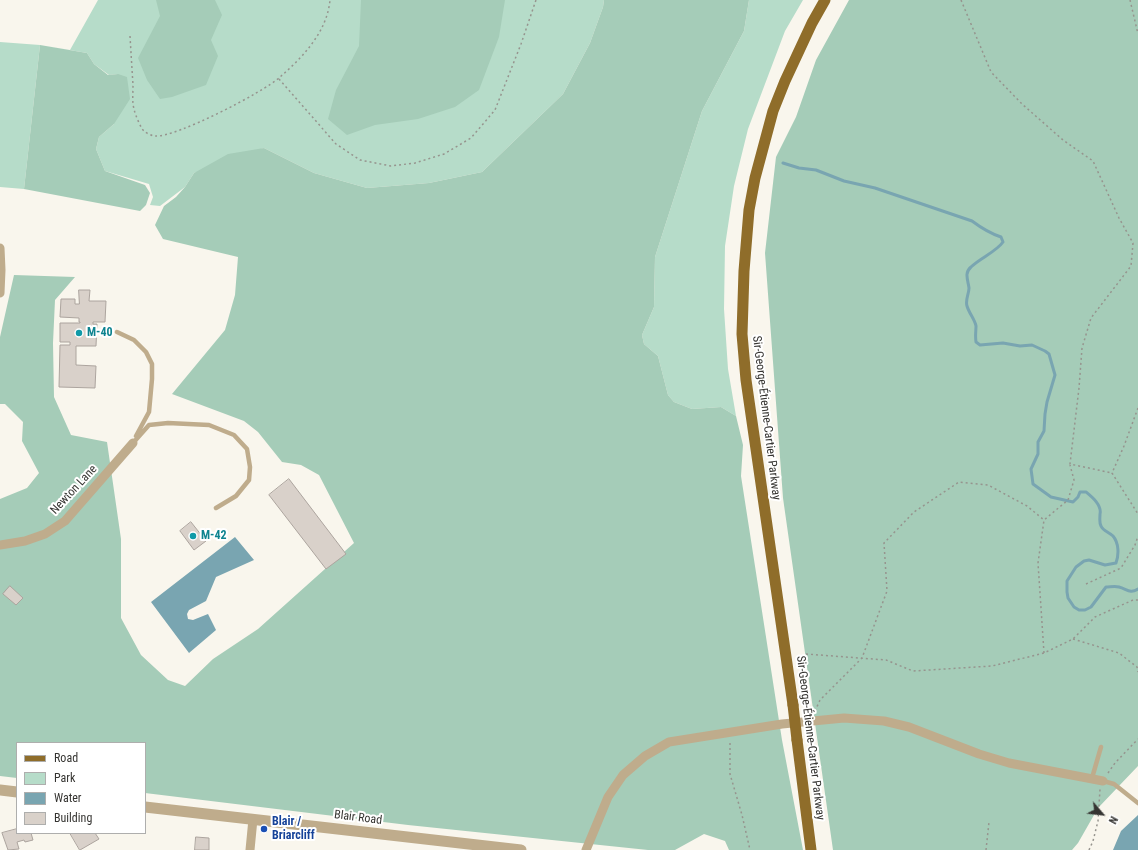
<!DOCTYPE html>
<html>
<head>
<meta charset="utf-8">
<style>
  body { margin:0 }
  #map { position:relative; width:1138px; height:850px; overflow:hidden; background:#f9f6ed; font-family:"Roboto Condensed",sans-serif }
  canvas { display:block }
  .legend { position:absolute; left:16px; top:742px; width:130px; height:92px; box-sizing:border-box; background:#fff; border:1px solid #aeaead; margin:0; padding:5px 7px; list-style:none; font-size:12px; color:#353431 }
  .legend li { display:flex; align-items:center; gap:8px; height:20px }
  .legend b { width:20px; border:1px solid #aeaead }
  .north { position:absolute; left:1082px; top:794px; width:40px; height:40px; -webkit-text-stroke:3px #fff; paint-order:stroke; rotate:118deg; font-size:11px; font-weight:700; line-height:16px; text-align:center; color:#353431 }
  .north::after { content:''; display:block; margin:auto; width:14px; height:18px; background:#353431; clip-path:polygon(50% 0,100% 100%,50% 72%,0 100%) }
</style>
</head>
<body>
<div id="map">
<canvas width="1138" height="850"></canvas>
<ul class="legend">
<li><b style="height:5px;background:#8f6d2a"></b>Road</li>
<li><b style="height:11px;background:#b6dcc9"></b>Park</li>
<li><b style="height:11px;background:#79a5b1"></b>Water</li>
<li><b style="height:11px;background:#d9d1ca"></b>Building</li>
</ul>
<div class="north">N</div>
</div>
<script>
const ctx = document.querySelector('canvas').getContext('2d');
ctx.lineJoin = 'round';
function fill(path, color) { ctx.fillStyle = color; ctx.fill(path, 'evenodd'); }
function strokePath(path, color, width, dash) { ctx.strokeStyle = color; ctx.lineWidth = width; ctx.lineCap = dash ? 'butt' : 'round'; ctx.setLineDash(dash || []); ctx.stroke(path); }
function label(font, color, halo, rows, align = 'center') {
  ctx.font = font + ' "Roboto Condensed",sans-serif'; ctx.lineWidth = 4; ctx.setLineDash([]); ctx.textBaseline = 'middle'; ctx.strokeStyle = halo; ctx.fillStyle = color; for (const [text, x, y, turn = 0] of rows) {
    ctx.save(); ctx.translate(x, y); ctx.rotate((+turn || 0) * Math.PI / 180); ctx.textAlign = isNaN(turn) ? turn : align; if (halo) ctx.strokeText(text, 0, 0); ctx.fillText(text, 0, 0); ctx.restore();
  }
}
const green = new Path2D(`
  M98,0H604L603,7L590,43L563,94L482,172L429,183L367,188L314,173L264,148L194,173L185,187L160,206L150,205L153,197L149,184L105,171L96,149L99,137L114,124L118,74L109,75L94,64L87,53L40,45L24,189L0,187V42L40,45L70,50Z
  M749,0H803L785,31L748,129L734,186L725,246L724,309L728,369L736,416L721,407L692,409L674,402L668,395L658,356L644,344L642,335L654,307L655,257L702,111L744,31Z`);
const forest = new Path2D(`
  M156,0H215L222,15L211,40L218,56L206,85L172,97L160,99L147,80L138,58L160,16Z
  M361,0H505L499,37L479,90L455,107L418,119L375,125L347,135L328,119L336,90L359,46Z
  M604,0H749L744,31L702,111L655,257L654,307L642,335L644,344L658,356L668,395L674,402L692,409L721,407L736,416L743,445L741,476L782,740L803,850H729L725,841L704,834L675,850H648L408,825L145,793V743H17V778L0,776V499L27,488L39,473L22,441L23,422L5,404H0V337L14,275L75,277L55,300L53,343L54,397L71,435L107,442L121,539V618L141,655L168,680L185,686L213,659L258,629L354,543L319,475L301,465L282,462L258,432L244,421L172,394L225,330L235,295L238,257L163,239L155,225L164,206L176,197L185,187L194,173L228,154L264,148L314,173L367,188L429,183L482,172L563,94L590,43L603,7Z
  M849,0H1138V766L1098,808L1078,843L1072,850H833L783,498L765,253L776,157L796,117L816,60Z
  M40,45L87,53L94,64L108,75L118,74L127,77L130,99L114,124L99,137L96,149L105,171L145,185L150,193L146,205L140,211L24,189Z`);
const water = new Path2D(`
  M235,537L254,560L216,577L206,601L189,610L187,614L188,619L193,620L208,614L216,630L189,653L151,602Z
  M1138,815V850H1113L1121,831Z`);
const stream = new Path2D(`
  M783,163L799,168L816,170L844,181L875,188L972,221C980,227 992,234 1001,237L1003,242C996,252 980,258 971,267C964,273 968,280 969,288C969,294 965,300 967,306C969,313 975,320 976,326C976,331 975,336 976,342L980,345L1003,343L1020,346L1032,345L1045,351L1049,354L1055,375L1047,402L1045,414L1044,431L1038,442V454L1031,469L1033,484L1051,497L1073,502L1078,497L1080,492H1086C1092,497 1102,505 1100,514C1100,519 1099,522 1101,526C1103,531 1109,532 1113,536C1119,543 1119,555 1116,563L1105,565L1089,560L1084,561L1076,567L1067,581V592L1068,598L1074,607L1079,610H1085L1091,607L1106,587C1110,587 1115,586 1119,587C1127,589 1130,594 1138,589`);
const building = new Path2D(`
  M79,290H90L89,301H106L105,322H93V324H97L96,346H76V365L96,366L95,388L59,387L60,345H70V342H60V323H80V322H79V318L60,317L61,299H75V304H79Z
  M289,479L346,554L326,569L269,495Z
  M191,522L206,541L194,550L180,531Z
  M10,586L23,598L16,605L3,594Z
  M17,829V833H31L33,840L25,842L24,840L17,842L19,849L8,850L2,833Z
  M70,833H95L99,839L80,850Z
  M196,837L209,838V850H195Z`);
const path = new Path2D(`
  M961,0L991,72L1022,104L1063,140L1093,161L1119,218L1133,243L1131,266L1091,318L1082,348L1079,388L1070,464L1112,473
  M1130,0L1138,34
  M130,36C131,53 132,69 133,85C133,93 132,102 134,109C135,114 141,129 144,131C146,133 152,136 155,136C175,138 264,92 280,77C303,57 327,32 330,0
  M279,79L336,144L360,160L391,166L415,163L444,154L471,138L495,110L521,44L536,0
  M1138,408L1124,446L1112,473L1138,514
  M1086,584L1121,568L1135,545L1138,536
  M1073,639L1119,653L1137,667L1138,672
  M1044,653L1038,563L1044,520L1068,500L1074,480L1070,465
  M806,654L886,660L913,671L992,666L1044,653L1073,639L1095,617L1133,600H1138
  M815,711L820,700L862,658L887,591L884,543L914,512L959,482L988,485L1027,506L1044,520
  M730,743V774L742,815L750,850
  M1108,773L1115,763L1138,739
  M986,850L989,822
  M1089,850L1093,841L1098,821L1100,789`);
const service = new Path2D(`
  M117,332L134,340L146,352L152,364V379L149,412L136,436
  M133,443L149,425L168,423L209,425L234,435L247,449L250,467L249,480L236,496L216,508
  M1092,778L1101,747
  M1103,781L1114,784L1138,803`);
const minor = new Path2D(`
  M0,248L1,270L0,293
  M0,545L25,541L45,534L65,521L133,443
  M250,850L253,819
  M586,850L608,797L623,775L645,756L669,742L782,724L844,718L884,721L909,727L979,754L1009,763L1103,781`);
const tertiary = new Path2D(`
  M0,790L17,792
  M145,807L521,850`);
const primary = new Path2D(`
  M793,705L746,380L742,334L744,271L749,210L755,178L773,111L785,81L812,23L825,0
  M797,740L811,850`);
const primaryBridge = new Path2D(`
  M793,705L797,740`);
const markers = [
  [79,333,4,"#0f9aa8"],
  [193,536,4,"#0f9aa8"],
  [264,829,4,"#1a4fb4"]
];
const cultureNames = [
  ["M-40",87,333],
  ["M-42",201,536]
];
const streetNames = [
  ["Sir-George-Étienne-Cartier Parkway",766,418,83],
  ["Newton Lane",74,490,-47],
  ["Sir-George-Étienne-Cartier Parkway",810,738,83],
  ["Blair Road",358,818,7]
];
const transitNames = [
  ["Blair /",272,822],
  ["Briarcliff",272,836]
];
fill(green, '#b6dcc9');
fill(forest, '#a5ccb8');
fill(water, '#79a5b1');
strokePath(stream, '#79a5b1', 3);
fill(building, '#d9d1ca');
strokePath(building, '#aca49e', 1);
strokePath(path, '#96948e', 1.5, [2, 3]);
strokePath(service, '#bfac8c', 4.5);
strokePath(minor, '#bfac8c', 9);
strokePath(tertiary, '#bfac8c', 11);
strokePath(primary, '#8f6d2a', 11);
strokePath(primaryBridge, '#8f6d2a', 11);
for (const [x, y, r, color] of markers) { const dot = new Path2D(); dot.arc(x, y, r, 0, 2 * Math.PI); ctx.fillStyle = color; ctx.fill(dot); strokePath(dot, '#fff', 1.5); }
label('bold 12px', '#0d838f', '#fff', cultureNames, 'left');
label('12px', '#353431', '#fff', streetNames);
label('bold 12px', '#164399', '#fff', transitNames, 'left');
</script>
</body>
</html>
